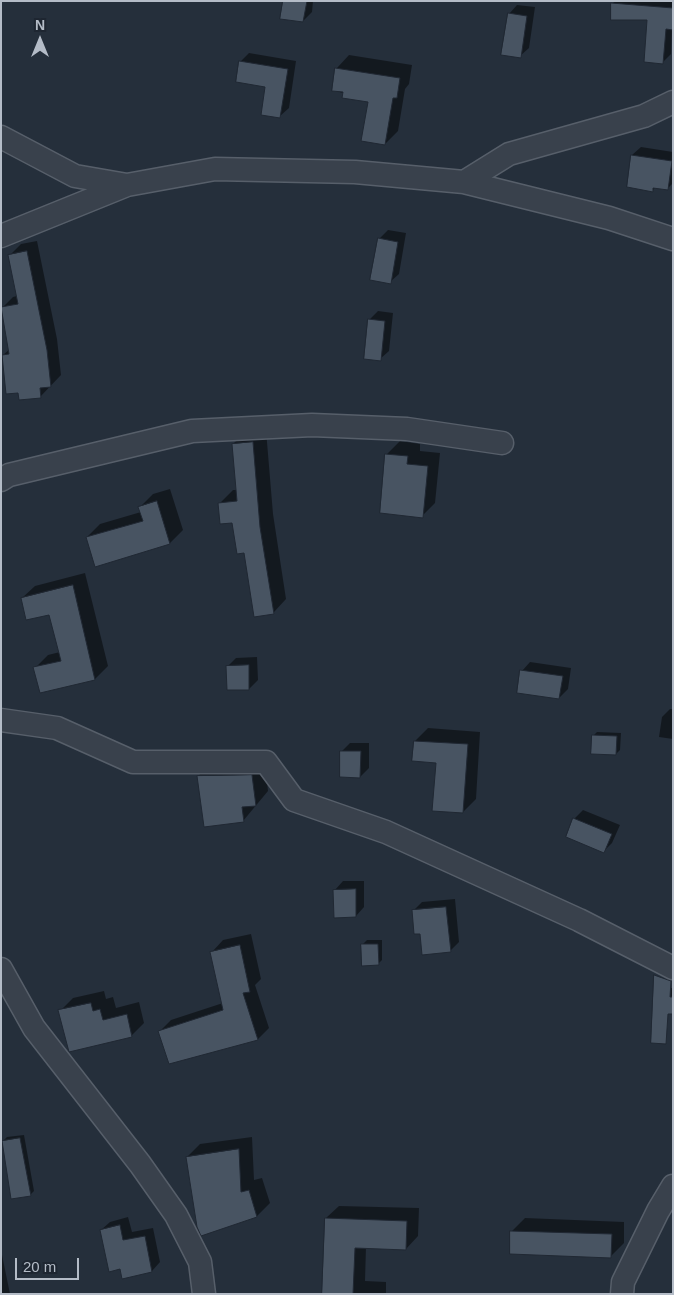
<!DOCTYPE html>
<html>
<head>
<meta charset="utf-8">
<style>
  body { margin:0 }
  #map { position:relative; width:674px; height:1295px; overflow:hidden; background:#252f3b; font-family:Helvetica,sans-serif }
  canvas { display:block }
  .frame { position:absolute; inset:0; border:2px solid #b4bcc7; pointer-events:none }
  .north { position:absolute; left:15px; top:15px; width:50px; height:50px; -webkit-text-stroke:4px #1e2631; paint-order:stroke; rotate:0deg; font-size:14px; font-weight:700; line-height:20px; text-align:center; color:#b4bcc7 }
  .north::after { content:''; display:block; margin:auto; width:18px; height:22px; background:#b4bcc7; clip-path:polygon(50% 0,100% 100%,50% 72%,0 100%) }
  .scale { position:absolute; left:15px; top:1258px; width:64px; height:22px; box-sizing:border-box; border:2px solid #b4bcc7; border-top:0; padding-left:6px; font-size:15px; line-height:18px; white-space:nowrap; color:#b4bcc7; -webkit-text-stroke:4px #1e2631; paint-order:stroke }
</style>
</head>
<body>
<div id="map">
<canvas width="674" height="1295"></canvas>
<div class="frame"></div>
<div class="north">N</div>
<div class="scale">20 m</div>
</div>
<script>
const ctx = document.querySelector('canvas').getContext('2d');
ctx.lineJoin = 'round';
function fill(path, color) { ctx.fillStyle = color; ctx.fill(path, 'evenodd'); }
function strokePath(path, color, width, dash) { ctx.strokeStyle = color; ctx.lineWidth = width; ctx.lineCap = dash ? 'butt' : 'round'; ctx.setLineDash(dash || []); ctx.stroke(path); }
const shadow = new Path2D(`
  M284,1H313L312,12L303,21Z
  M615,1H673L671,54L663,62L649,19L612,4Z
  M517,5L535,7L529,48L520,56L509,14Z
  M249,53L296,61L289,108L280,116L267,86L240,62Z
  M349,55L412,65L409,84L405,89L398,131L385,144L369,101L333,90L337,68Z
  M641,147L673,152V183L667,189L656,187L652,191L632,155Z
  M388,230L406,233L399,274L390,282L379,239Z
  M37,241L57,339L61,375L40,397L19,392L3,355L10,349L2,308L13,297L17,296L10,255L21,244Z
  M378,311L393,313L389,351L380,359L369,320Z
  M266,430L273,514L286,599L274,612L233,522L220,503L233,490H237L233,444L246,431Z
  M400,441L420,444V451L440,453L435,503L422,516L387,454Z
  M170,489L183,530L170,543L95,566L87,537L100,524L141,512L140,507L153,494Z
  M85,573L108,666L95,679L35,668L48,655L60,652L50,613L22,598L35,586Z
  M257,657L258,680L249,689L228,666L236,658Z
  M530,662L571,668L568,689L559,698L522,671Z
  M670,709H673V739L659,737L662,717Z
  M428,728L480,732L476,799L463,812L437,762L415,741Z
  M597,732L621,733L620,750L616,754L593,736Z
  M350,743H369V768L360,777L341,752Z
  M211,763H265L268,791L243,821L198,776Z
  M583,810L620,825L612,843L604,851L574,819Z
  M343,881H364V907L356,916L335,890Z
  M455,899L459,942L450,951L421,932L413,911L422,902Z
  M251,934L261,979L255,985L269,1028L258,1039L159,1032L171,1020L223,1003L212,952L223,940Z
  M367,940H382V960L378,964L363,944Z
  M663,988H673V1013Z
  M104,991L106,999L113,997L116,1008L139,1002L144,1023L131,1036L60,1011L73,998Z
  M24,1135L34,1191L30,1195L3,1141L7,1137Z
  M252,1137L254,1180L262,1178L270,1203L257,1216L202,1234L187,1157L200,1144Z
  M339,1206L419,1208L418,1236L406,1249L366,1247L365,1281L386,1282V1294H324L326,1218Z
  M128,1217L132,1232L153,1228L160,1262L152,1271L121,1268L101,1230L110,1222Z
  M525,1218L624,1222V1243L611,1256L512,1231Z
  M1,1250L10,1294H1Z`);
const building = new Path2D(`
  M283,1H307L303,22L280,19Z
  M611,3L673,8V30L666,29L663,64L644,62L647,20H611Z
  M508,13L527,16L521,58L501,55Z
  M239,61L288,69L280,118L261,115L265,87L236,82Z
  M335,68L400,78L397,98H393L385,145L361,141L368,102L342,98L343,92L332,91Z
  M631,155L672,161L668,190L653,188V192L627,187Z
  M378,238L398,242L391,284L370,280Z
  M27,251L47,350L51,387L40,388L41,398L19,400L18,393L6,394L2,355L9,354L1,307L18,304L8,255Z
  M368,319L385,321L381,361L364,359Z
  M253,442L260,527L274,614L254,617L244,553L237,554L232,523L220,524L218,503L237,501L232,444Z
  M385,454L408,456L407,464L428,466L423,518L380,513Z
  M157,501L170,544L95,567L86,537L143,521L138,507Z
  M73,585L95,680L40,693L33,667L61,661L49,615L26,620L21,598Z
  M249,665V690H227L226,666Z
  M520,670L563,676L559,699L517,693Z
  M592,735L617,736L616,755L591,754Z
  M414,741L468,744L463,813L432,811L436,763L412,761Z
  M340,751H361L360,778L340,777Z
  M252,775L256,806L242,807L244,822L204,827L197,776Z
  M573,818L612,834L604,853L566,837Z
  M356,889V917L334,918L333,890Z
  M446,907L451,952L422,955L420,934H414L412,910Z
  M361,944H378L379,965L362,966Z
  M240,945L250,992L243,993L258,1040L169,1064L158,1031L223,1010L210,952Z
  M654,975L671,981L670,997H673V1014H668L666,1044L651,1043Z
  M91,1003L93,1011L100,1009L103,1020L127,1014L132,1037L69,1052L58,1010Z
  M20,1138L31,1196L11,1199L2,1141Z
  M239,1149L241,1192L249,1190L257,1217L201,1236L197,1227L186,1157Z
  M325,1218L407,1221L406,1250L355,1248L353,1294H322Z
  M120,1225L123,1240L145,1236L152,1272L122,1279L120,1269L109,1272L100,1230Z
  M510,1231L612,1234L611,1258L510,1254Z`);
const minor = new Path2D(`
  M1,137L75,176L127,185L215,169L355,172L464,182L609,218L673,239
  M464,182L509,154L644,116L673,102
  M1,236L127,185
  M1,480L9,475L192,431L312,425L407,429L502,443
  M1,720L57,728L133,762H266L294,800L386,832L579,920L673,968
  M1,969L34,1028L140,1164L176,1215L200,1262L204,1294
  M622,1294L623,1282L658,1211L673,1186`);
fill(shadow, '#0007');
fill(building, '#485462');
strokePath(building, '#202833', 1);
strokePath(minor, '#575f6a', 25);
strokePath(minor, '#39414c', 22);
</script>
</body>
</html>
